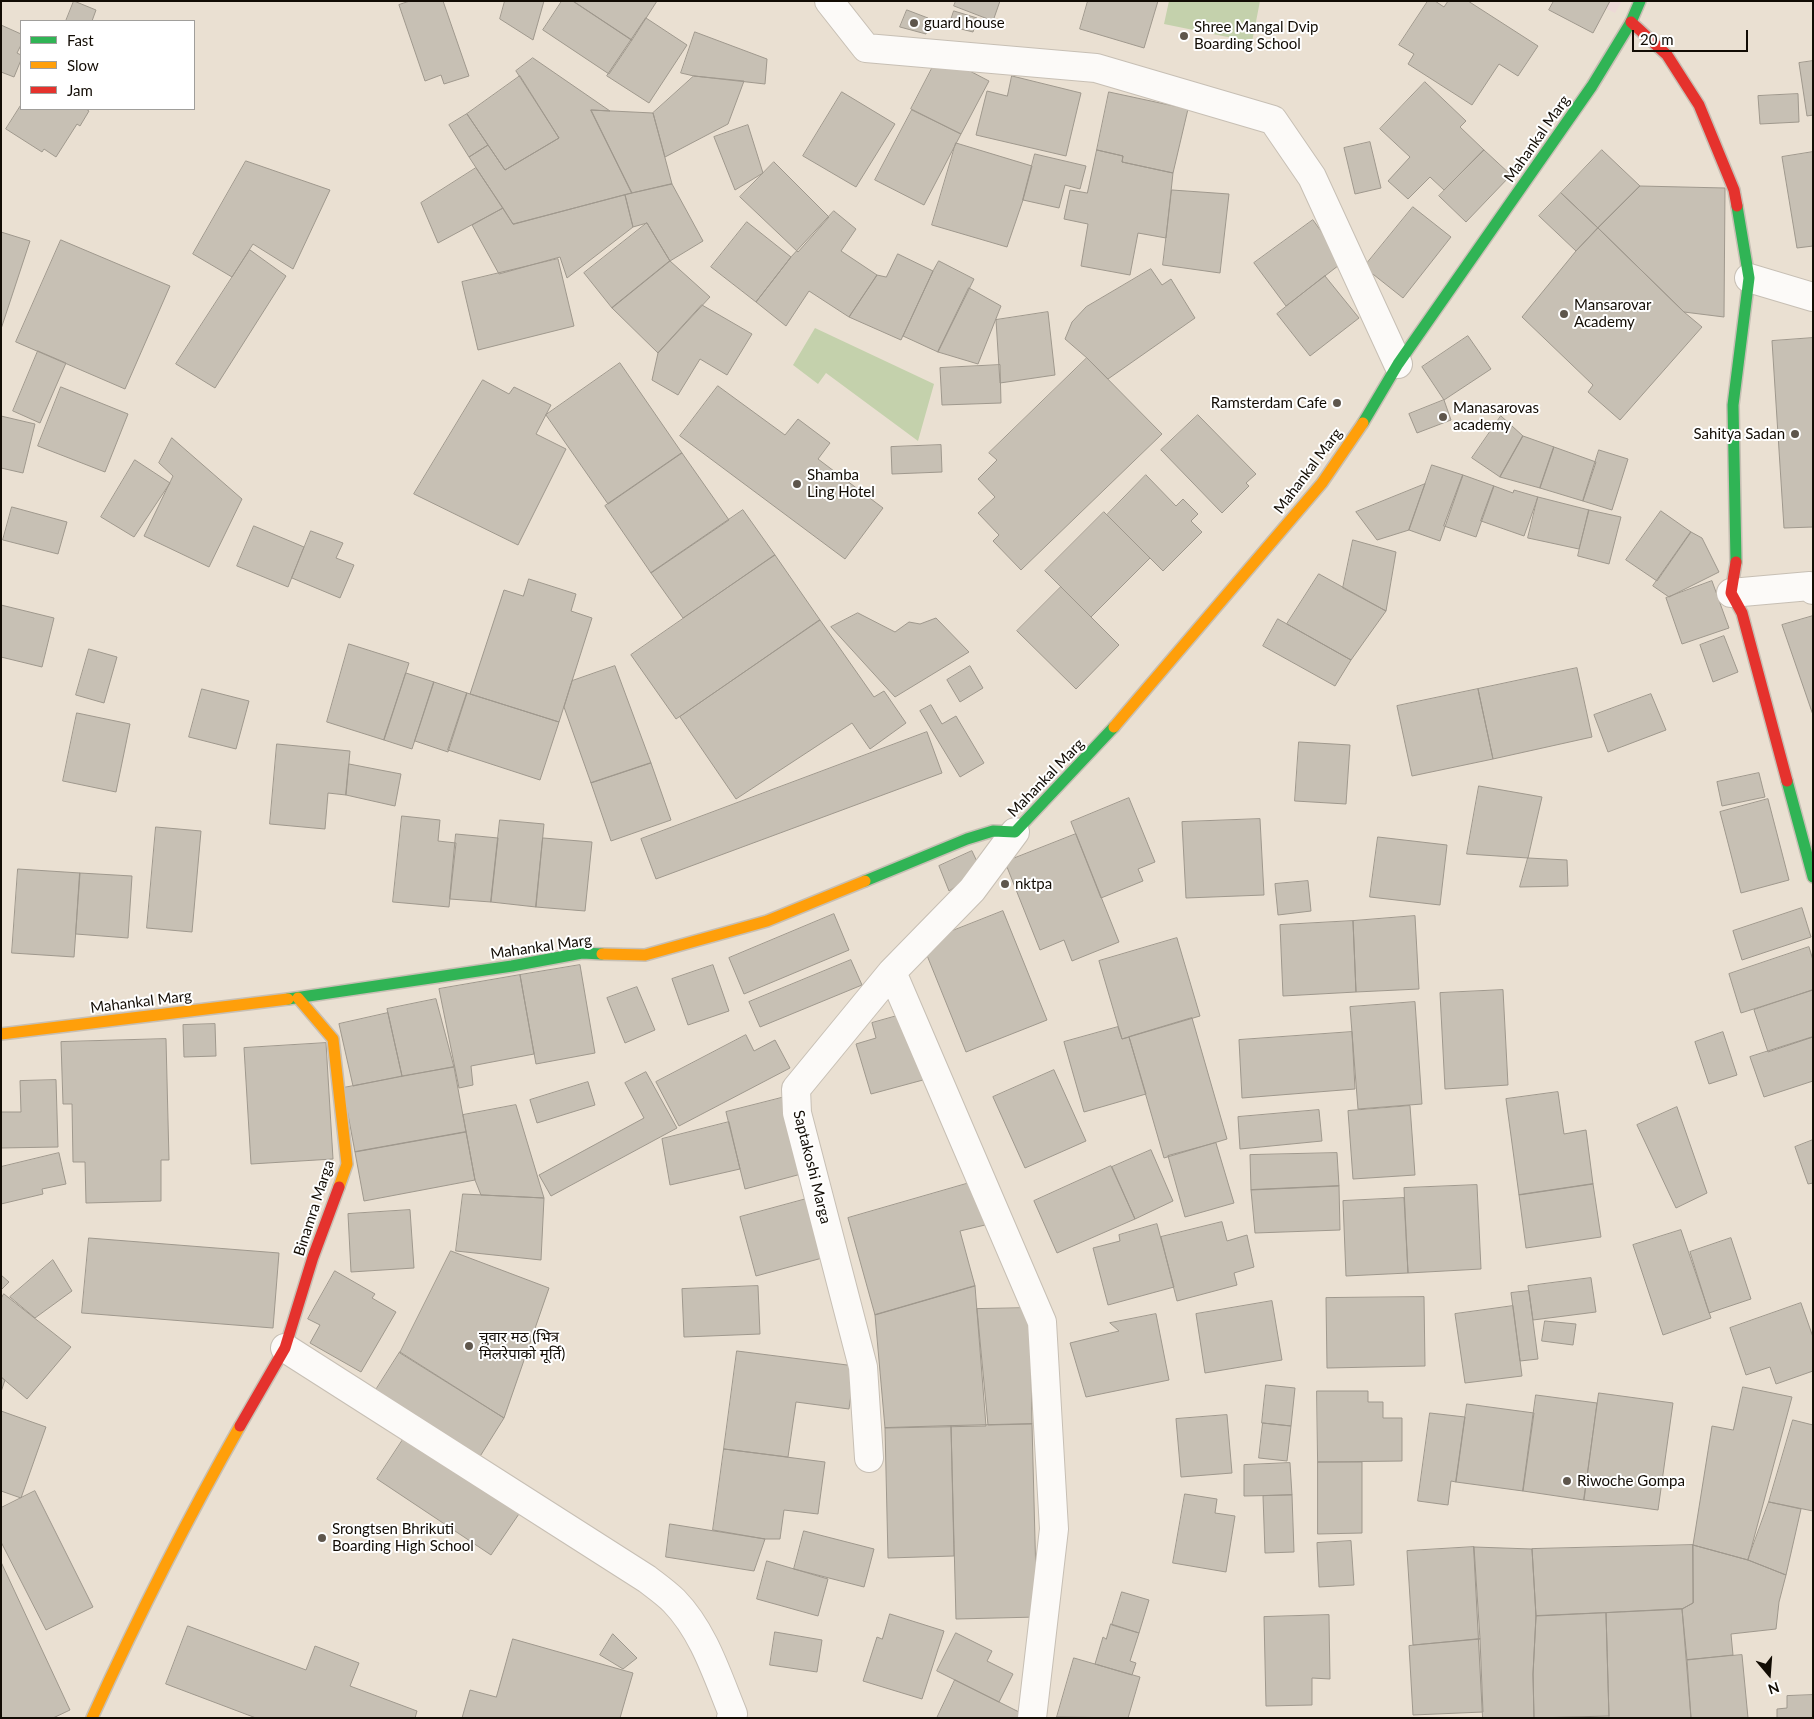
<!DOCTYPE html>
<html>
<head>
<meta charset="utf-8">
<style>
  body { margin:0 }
  #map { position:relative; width:1814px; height:1719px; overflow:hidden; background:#eae0d2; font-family:Lato,sans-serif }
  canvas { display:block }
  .frame { position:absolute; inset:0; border:2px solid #120c04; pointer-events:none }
  .legend { position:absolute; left:20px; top:20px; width:175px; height:90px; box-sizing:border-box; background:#fff; border:1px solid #a09e9b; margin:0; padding:6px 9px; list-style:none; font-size:15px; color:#120c04 }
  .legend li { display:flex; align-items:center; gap:10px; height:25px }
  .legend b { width:25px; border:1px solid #a09e9b }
  .north { position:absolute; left:1744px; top:1649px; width:50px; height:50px; -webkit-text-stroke:4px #fff; paint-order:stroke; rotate:162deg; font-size:14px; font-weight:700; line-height:20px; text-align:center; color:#120c04 }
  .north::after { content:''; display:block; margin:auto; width:18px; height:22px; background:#120c04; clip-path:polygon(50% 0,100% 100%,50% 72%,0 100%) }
  .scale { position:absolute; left:1632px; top:30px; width:116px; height:22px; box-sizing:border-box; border:2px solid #120c04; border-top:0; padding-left:6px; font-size:15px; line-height:18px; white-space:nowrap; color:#120c04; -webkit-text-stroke:4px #fff; paint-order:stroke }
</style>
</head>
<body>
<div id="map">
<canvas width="1814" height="1719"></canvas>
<div class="frame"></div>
<ul class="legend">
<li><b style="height:6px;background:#30b455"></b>Fast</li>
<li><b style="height:6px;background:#ff9f0a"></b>Slow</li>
<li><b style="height:6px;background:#e5322d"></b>Jam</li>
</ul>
<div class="north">N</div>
<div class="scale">20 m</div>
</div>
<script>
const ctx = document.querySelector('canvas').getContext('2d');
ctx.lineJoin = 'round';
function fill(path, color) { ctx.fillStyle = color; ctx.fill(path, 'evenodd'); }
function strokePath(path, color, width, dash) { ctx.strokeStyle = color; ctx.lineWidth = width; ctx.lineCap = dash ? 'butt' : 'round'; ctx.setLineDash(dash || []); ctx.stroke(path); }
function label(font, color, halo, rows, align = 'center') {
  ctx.font = font + ' Lato,"Noto Sans Devanagari",sans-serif'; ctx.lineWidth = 4; ctx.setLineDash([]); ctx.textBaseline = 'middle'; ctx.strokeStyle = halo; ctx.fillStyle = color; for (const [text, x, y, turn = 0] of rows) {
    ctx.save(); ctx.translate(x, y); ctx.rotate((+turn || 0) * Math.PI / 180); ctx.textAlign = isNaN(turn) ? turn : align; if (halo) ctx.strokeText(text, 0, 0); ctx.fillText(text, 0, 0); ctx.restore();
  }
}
const medical = new Path2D(`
  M1591,1H1622L1615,13Z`);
const green = new Path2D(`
  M1169,1H1260L1252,42L1164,24Z
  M815,328L934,384L918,441L826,373L818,384L793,365Z`);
const building = new Path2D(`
  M74,1L96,10L92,21H66Z
  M410,1H443L469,76L444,84L441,75L425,81L399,5Z
  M505,1H544L533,40L500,19Z
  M562,1H573L632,40L609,74L543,30Z
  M573,1H657L632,40Z
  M956,1H1000L993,21L954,6Z
  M1088,1H1158L1144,48L1080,29Z
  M1428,1H1435L1444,7L1448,1H1468L1538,46L1518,76L1499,64L1472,105L1408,64L1414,54L1399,45Z
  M1554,1H1610L1593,33L1549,10Z
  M907,10L928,18L926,34L900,27Z
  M954,11L977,18L973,32L949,26Z
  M646,18L687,45L649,103L607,76Z
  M1,25L21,34V45L17,53L21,55V60L14,77L1,72Z
  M695,32L767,59L765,84L694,76L681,73Z
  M939,55L989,81L961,134L911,109Z
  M533,58L610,111L591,110L632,193L513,224L469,157L488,145L505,170L559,138L516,71Z
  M1813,61V115L1807,116L1799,63Z
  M520,76L559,138L505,170L467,114Z
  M694,76L744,81L728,124L665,157L653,113Z
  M1012,76L1081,93L1066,156L976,135L987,91L1007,96Z
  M1425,82L1466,121L1460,127L1484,150L1444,190L1430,177L1408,199L1388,181L1410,157L1380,129Z
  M842,92L895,124L856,187L803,156Z
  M1109,92L1188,109L1173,173L1122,162L1123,156L1097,150Z
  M1798,94L1799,122L1760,124L1758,96Z
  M21,105V109H86L89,111L80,126L77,124L56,157L44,149L42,152L6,129Z
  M591,110L653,113L672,184L632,193Z
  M912,110L961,134L924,205L875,180Z
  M467,114L488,145L469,157L449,125Z
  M748,125L763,173L735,190L714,137Z
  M1370,142L1381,188L1355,194L1344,148Z
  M956,143L1032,166L1023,200L1007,247L932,225Z
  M1097,150L1123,156L1122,162L1173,173L1166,238L1138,233L1130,275L1081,266L1088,224L1064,219L1070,190L1087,193Z
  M1484,150L1511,175L1466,222L1439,196Z
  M1602,150L1640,186L1598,228L1561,193Z
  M1813,152V246L1797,248L1782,157Z
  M1035,154L1086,166L1080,189L1065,185L1059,208L1023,200Z
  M246,161L330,190L293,269L253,244L232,277L193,254Z
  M774,162L829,217L798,252L740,197Z
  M476,168L503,208L438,243L421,203Z
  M672,184L703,241L670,261L647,223L633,227L625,195Z
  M1640,186L1725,188L1724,317L1684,312L1598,228Z
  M1172,190L1229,194L1220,273L1163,265Z
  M1561,193L1598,228L1576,251L1539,216Z
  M625,195L633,227L567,278L560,257L499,274L472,225L503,208L513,224Z
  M1413,207L1451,237L1403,298L1364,267Z
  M834,211L856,229L841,251L877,275L849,317L809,291L786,326L756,302L791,257Z
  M1313,220L1343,262L1286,306L1254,263Z
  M747,222L791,257L756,302L711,267Z
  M647,223L670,261L612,308L584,273Z
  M1598,228L1684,312L1702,327L1620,420L1588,392L1593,385L1522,317L1576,251Z
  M1,232L30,241L1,329Z
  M61,240L170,286L125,389L16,342Z
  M250,250L286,276L215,388L176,364Z
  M898,254L933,271L901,340L849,317L877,275L886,277Z
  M558,259L574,326L478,350L462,282Z
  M670,261L710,297L658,353L612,308Z
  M939,261L974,279L938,352L903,336L933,271Z
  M1151,269L1162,285L1171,279L1195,318L1108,379L1087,358L1065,339L1072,322L1086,307Z
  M1325,276L1359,318L1310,356L1277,314Z
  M969,288L1001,306L978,364L938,352Z
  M702,305L752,334L727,375L700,359L678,395L652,380L658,353Z
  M1048,312L1055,375L1000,383L996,320Z
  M1468,336L1491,369L1444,400L1422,367Z
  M1813,338V527L1784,528L1772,341Z
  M38,351L66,363L40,423L13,411Z
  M1087,358L1162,434L1021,570L993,541L999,535L978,513L995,497L978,479L997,460L989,453Z
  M620,363L682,453L608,504L546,415Z
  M1000,365L1001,403L942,405L940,368Z
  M483,380L509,394L514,387L551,405L536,434L566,449L518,545L414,494Z
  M718,386L785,435L798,419L830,443L818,459L883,508L845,559L680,436Z
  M61,387L128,414L105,472L38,446Z
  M1444,400L1451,420L1417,433L1409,414Z
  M1198,415L1256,474L1246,483L1249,486L1222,513L1161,450Z
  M1,416L35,424L23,473L1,468Z
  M1501,416L1523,436L1500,477L1472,458Z
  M1523,436L1554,447L1540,488L1500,477Z
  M172,438L242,499L209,567L144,536L173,476L159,463Z
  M941,445L942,472L892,474L891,447Z
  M1554,447L1596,462L1583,501L1540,488Z
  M1599,450L1628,459L1612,510L1583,501Z
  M682,453L729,520L651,573L605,506Z
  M135,460L170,483L134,537L101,517Z
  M1432,465L1463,475L1440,541L1409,530Z
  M1146,475L1176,506L1183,499L1198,514L1191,521L1202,532L1163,571L1107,515Z
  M1463,475L1494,486L1476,537L1444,526Z
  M1425,484L1409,530L1377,540L1356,512Z
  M1494,486L1513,493L1514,490L1538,497L1524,536L1481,521Z
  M1538,497L1589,510L1579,549L1528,538Z
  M12,507L67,522L58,554L3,540Z
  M743,510L775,555L683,618L651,573Z
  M1589,510L1621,517L1609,564L1578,556Z
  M1661,511L1691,532L1657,581L1626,560Z
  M1104,512L1150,558L1091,617L1045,571Z
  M254,526L304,547L288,587L237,566Z
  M311,531L343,543L336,558L354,565L340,598L292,578Z
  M1691,532L1702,538L1719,572L1669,597L1653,586Z
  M1353,540L1396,552L1386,611L1343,588Z
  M775,555L820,620L676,719L631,655Z
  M1319,574L1386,611L1351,660L1287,624Z
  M529,579L576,594L571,611L592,618L559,722L470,694L504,590L523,596Z
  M1712,581L1729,628L1682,644L1666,598Z
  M1061,587L1119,645L1076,689L1017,631Z
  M1,605L54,618L42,667L1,657Z
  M858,613L895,632L909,622L920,624L936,618L969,652L895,697L831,627Z
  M1813,616V715L1782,625Z
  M1278,619L1351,660L1335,686L1263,646Z
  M820,620L874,697L884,691L906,723L870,749L852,723L736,799L680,717Z
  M1724,636L1738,672L1713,682L1700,645Z
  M349,644L409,663L384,740L327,722Z
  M89,649L117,657L104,703L76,695Z
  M615,666L651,763L591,783L564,707L572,681Z
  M970,666L983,688L960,702L947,680Z
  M1577,668L1592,737L1493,759L1478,689Z
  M406,673L434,682L412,749L384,740Z
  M434,682L467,693L448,752L415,741Z
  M202,689L249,701L236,749L189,737Z
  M1478,689L1493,759L1412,776L1397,706Z
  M467,693L559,722L540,780L448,750Z
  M1651,694L1666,730L1608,752L1594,715Z
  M931,705L942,724L956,716L984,763L960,777L920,711Z
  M77,713L130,724L116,792L63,781Z
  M927,732L942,773L656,879L641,839Z
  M1299,742L1350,745L1346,804L1295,801Z
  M277,744L350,751L346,795L328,793L325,829L270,824Z
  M651,763L671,820L611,841L591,783Z
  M349,764L401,774L395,806L346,795Z
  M1759,773L1765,797L1722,806L1717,782Z
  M1479,786L1542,797L1528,858L1467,854Z
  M1129,798L1155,862L1138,869L1143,881L1101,898L1071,822Z
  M1768,799L1789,880L1741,893L1720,812Z
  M402,816L440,820L438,841L456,843L449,907L393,902Z
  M1260,819L1264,895L1186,898L1182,822Z
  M500,820L544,824L536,907L491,902Z
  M156,827L201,831L192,932L147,928Z
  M456,834L498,838L491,902L450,899Z
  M1076,834L1119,942L1072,961L1064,940L1040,950L1005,862Z
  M1378,837L1447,845L1440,905L1370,897Z
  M543,838L592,842L585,911L536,907Z
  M972,851L981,870L949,891L939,866Z
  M1528,858L1567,860L1568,886L1520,887Z
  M18,869L80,873L74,957L12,953Z
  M80,873L132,876L128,938L76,934Z
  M1308,881L1311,911L1278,915L1275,884Z
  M1802,908L1811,937L1742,960L1733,931Z
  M1003,911L1047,1020L966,1052L922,943Z
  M834,914L849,950L744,994L729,958Z
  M1415,916L1419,989L1356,992L1353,921Z
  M1353,921L1356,992L1283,996L1280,925Z
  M1177,938L1200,1016L1122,1039L1099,961Z
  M1809,947L1813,960V990L1741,1013L1729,974Z
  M851,960L862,985L760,1027L749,1002Z
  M580,965L595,1053L536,1064L520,975Z
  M713,965L729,1011L688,1025L672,979Z
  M520,975L534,1054L471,1066L473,1085L459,1088L439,989Z
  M637,987L655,1030L625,1043L607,998Z
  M1503,990L1508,1085L1445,1089L1440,993Z
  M1813,990V1037L1768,1052L1754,1010Z
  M436,999L454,1067L402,1076L387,1009Z
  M1415,1002L1422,1104L1358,1109L1350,1007Z
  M388,1013L402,1076L353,1086L339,1024Z
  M904,1014L923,1080L871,1094L856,1044L876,1038L872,1023Z
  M1192,1018L1227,1139L1164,1158L1129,1037Z
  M215,1024L216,1056L184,1057L183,1025Z
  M1118,1027L1122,1039L1129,1037L1146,1094L1084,1112L1064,1042Z
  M1352,1032L1355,1089L1242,1098L1239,1040Z
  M1723,1032L1737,1075L1709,1084L1695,1042Z
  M746,1035L754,1051L775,1040L790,1068L679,1126L656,1082Z
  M1813,1037V1081L1764,1097L1750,1057Z
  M166,1039L169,1160H161V1201L86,1203L85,1162H73L72,1104H63L61,1042Z
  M326,1043L333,1159L251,1164L244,1048Z
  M454,1067L466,1132L355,1152L343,1088Z
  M1054,1070L1086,1141L1025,1168L993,1097Z
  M646,1072L677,1128L551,1196L539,1175L644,1118L625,1083Z
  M56,1080L58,1147L1,1148V1112H21L20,1081Z
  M588,1082L595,1105L537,1123L530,1100Z
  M1558,1092L1564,1134L1586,1130L1593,1184L1519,1195L1506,1099Z
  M785,1097L805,1173L745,1189L726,1112Z
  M516,1105L544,1198L481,1195L475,1180L463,1115Z
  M1410,1106L1415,1175L1353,1179L1348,1111Z
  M1677,1107L1707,1193L1676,1208L1637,1125Z
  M1319,1110L1322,1141L1240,1149L1238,1117Z
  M729,1122L740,1169L670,1185L662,1139Z
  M466,1132L475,1180L364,1201L355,1152Z
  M1813,1140V1183L1808,1184L1795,1147Z
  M1216,1143L1234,1203L1185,1217L1168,1156Z
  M1151,1150L1173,1201L1135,1219L1112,1167Z
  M59,1153L66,1184L42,1189L43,1194L1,1204V1167Z
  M1337,1153L1339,1186L1251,1190L1250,1155Z
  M1111,1166L1135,1219L1057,1253L1034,1201Z
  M973,1182L985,1225L960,1231L975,1286L875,1315L848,1218Z
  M1593,1184L1601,1237L1526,1248L1519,1195Z
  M1477,1185L1481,1269L1408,1273L1404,1188Z
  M1339,1186L1340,1230L1255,1233L1251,1190Z
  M463,1194L544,1198L541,1260L456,1251Z
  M810,1198L826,1257L756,1276L740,1217Z
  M1404,1198L1408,1273L1346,1276L1343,1201Z
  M410,1210L414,1268L351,1272L348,1214Z
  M1222,1222L1227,1241L1247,1235L1254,1267L1234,1273L1237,1285L1177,1301L1161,1237Z
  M1157,1224L1174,1287L1108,1305L1093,1248L1120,1241L1119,1235Z
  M1681,1230L1711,1318L1663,1335L1633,1245Z
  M89,1238L279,1253L273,1328L82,1313Z
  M1731,1238L1751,1299L1709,1313L1690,1252Z
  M451,1251L549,1288L504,1418L400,1353Z
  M53,1260L72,1291L35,1318L10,1297Z
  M335,1271L375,1294L372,1298L396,1312L361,1372L310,1343L320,1325L308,1319Z
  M1,1275L9,1282L1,1290Z
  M1591,1278L1596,1312L1533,1320L1528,1286Z
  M758,1286L760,1334L684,1337L682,1289Z
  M975,1286L986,1426L885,1428L875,1315Z
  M1529,1291L1538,1359L1520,1361L1511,1293Z
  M4,1294L71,1347L27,1399L1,1377V1299Z
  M1424,1297L1425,1366L1327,1368L1326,1298Z
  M1272,1301L1282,1360L1205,1373L1196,1314Z
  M1801,1303L1813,1337V1371L1776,1384L1770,1367L1746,1375L1730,1328Z
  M1513,1306L1522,1376L1465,1383L1455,1314Z
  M1030,1308L1032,1424L988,1425L977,1309Z
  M1156,1314L1169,1380L1086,1397L1070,1343L1119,1331L1110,1323Z
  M1545,1321L1576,1324L1573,1345L1542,1341Z
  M737,1351L855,1366L849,1409L796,1402L788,1457L724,1449Z
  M400,1352L504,1418L479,1458L374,1393Z
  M1,1377L5,1380L1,1392Z
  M1266,1385L1295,1388L1291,1426L1262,1423Z
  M1743,1387L1792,1397L1748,1560L1693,1545L1712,1426L1733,1430Z
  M1317,1391H1368V1402H1383V1418H1402V1461L1318,1462Z
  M1599,1393L1673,1403L1658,1510L1584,1500Z
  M1536,1395L1597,1403L1584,1500L1523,1491Z
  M1467,1404L1534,1413L1523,1491L1456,1482Z
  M1,1411L46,1427L21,1498L1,1491Z
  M1430,1413L1465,1417L1456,1482L1451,1481L1448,1505L1418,1501Z
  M1227,1415L1232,1473L1181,1477L1176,1419Z
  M1793,1420L1813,1425V1511L1769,1502Z
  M1263,1423L1291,1426L1287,1461L1259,1458Z
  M1032,1424L1037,1617L956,1619L951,1426Z
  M951,1426L954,1556L888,1558L885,1428Z
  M408,1432L523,1508L491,1555L377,1479Z
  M724,1449L825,1462L818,1514L784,1510L780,1539H765L713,1530Z
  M1318,1462H1362V1533L1318,1534Z
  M1290,1463L1292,1495L1244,1496V1465Z
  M35,1491L93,1607L46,1630L1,1542V1508Z
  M1185,1494L1217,1499L1215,1513L1235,1516L1226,1572L1173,1563Z
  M1292,1495L1294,1552L1265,1553L1263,1496Z
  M1769,1502L1801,1509L1786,1575L1748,1560Z
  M670,1524L765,1539L754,1571L666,1557Z
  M804,1531L874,1549L864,1587L794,1569Z
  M1351,1541L1354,1585L1319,1587L1317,1543Z
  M1693,1545V1603L1682,1609L1536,1616L1532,1549Z
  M1693,1545L1748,1560L1786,1575L1779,1602L1776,1629L1731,1634L1733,1655L1687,1660L1682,1609L1693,1603Z
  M1474,1547L1532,1549L1536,1616L1533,1674L1534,1718H1483Z
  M1474,1547L1480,1639L1413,1645L1407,1551Z
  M767,1561L828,1579L818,1616L757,1599Z
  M1,1562L70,1710L53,1718H1Z
  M1122,1592L1149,1600L1139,1633L1112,1625Z
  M1682,1609L1691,1718H1609L1606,1613Z
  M1606,1613L1609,1716L1534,1718L1533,1674L1536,1616Z
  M890,1614L944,1631L922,1699L863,1681L877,1637L882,1639Z
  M1329,1615L1330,1679L1312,1678V1705L1266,1706L1264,1617Z
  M1111,1624L1139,1633L1130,1661L1136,1663L1132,1675L1095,1664L1103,1637L1106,1639Z
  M188,1626L306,1670L315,1646L359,1663L350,1686L417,1711L415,1718H256L166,1684Z
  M775,1632L822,1640L817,1672L770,1665Z
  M956,1633L992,1651L987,1661L1013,1674L999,1702L937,1671Z
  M613,1634L637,1658L623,1669L600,1655Z
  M513,1639L633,1673L620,1718H462L470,1690L496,1697Z
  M1480,1639L1483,1712L1413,1715L1409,1646Z
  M1742,1655L1748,1718H1691L1687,1660Z
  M1074,1658L1140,1677L1128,1718L1057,1717Z
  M955,1680L1021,1713L1019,1718H937Z
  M1813,1695V1718H1777V1709L1787,1708V1696Z`);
const street = new Path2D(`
  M829,1L866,48L1096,68L1273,120L1312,177L1398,364
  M1749,278L1813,297
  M1731,593L1810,586L1813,590
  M892,972L1042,1322L1054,1529L1032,1718
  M285,1348L647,1579C656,1586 666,1593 674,1601C704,1632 717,1675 733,1714L731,1718
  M869,1458L863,1367L797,1113L796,1089L892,972L972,890L1015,832`);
const fast = new Path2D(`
  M1363,423L1398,364L1592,86L1631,22L1640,1
  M1736,562L1733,405L1749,278L1737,206
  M1787,781L1813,877
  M865,881L967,839L993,831L1015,832L1114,727
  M288,999L512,966L582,953L602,954`);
const slow = new Path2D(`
  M1114,727L1322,483L1363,423
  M602,954L645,955L767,921L865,881
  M298,998L333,1039L347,1164L339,1187
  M1,1034L288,999
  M92,1718C137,1619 186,1521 240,1426`);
const jam = new Path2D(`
  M1631,22L1667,55L1699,105L1734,190L1737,206
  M1736,562L1731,593L1742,613L1787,781
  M240,1426L285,1348L313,1257L339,1187`);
const markers = [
  [914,23,5,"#5e564c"],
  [1184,36,5,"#5e564c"],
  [1564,314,5,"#5e564c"],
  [1337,403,5,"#5e564c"],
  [1443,417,5,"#5e564c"],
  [1795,434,5,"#5e564c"],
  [797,484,5,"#5e564c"],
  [1005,884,5,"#5e564c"],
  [469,1346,5,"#5e564c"],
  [1567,1481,5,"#5e564c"],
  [322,1538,5,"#5e564c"]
];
const poiNames = [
  ["guard house",924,23],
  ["Shree Mangal Dvip",1194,27],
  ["Boarding School",1194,44],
  ["Mansarovar",1574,305],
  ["Academy",1574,322],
  ["Ramsterdam Cafe",1327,403,"right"],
  ["Manasarovas",1453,408],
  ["academy",1453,425],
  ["Sahitya Sadan",1785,434,"right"],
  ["Shamba",807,475],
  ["Ling Hotel",807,492],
  ["nktpa",1015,884],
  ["चुवार मठ (भित्र",479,1337],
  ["मिलरेपाको मूर्ति)",479,1354],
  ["Riwoche Gompa",1577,1481],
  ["Srongtsen Bhrikuti",332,1529],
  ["Boarding High School",332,1546]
];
const streetNames = [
  ["Mahankal Marg",1537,139,-55],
  ["Mahankal Marg",1308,471,-53],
  ["Mahankal Marg",1046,778,-46],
  ["Mahankal Marg",541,947,-8],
  ["Mahankal Marg",141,1002,-7],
  ["Saptakoshi Marga",812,1167,76],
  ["Binamra Marga",314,1208,-72]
];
fill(medical, '#ecd9d6');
fill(green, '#c4d1ac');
fill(building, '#c7c0b4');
strokePath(building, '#9f988d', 1);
strokePath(street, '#c7bfb4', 30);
strokePath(fast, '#c7bfb4', 14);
strokePath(slow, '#c7bfb4', 14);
strokePath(jam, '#c7bfb4', 14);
strokePath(street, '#fcfaf8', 28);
strokePath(fast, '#30b455', 11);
strokePath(slow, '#ff9f0a', 11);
strokePath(jam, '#e5322d', 11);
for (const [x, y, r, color] of markers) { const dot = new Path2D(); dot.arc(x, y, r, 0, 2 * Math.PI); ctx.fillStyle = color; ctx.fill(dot); strokePath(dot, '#fff', 2); }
label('15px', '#120c04', '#fff', poiNames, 'left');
label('15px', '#120c04', '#fff', streetNames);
</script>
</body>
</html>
